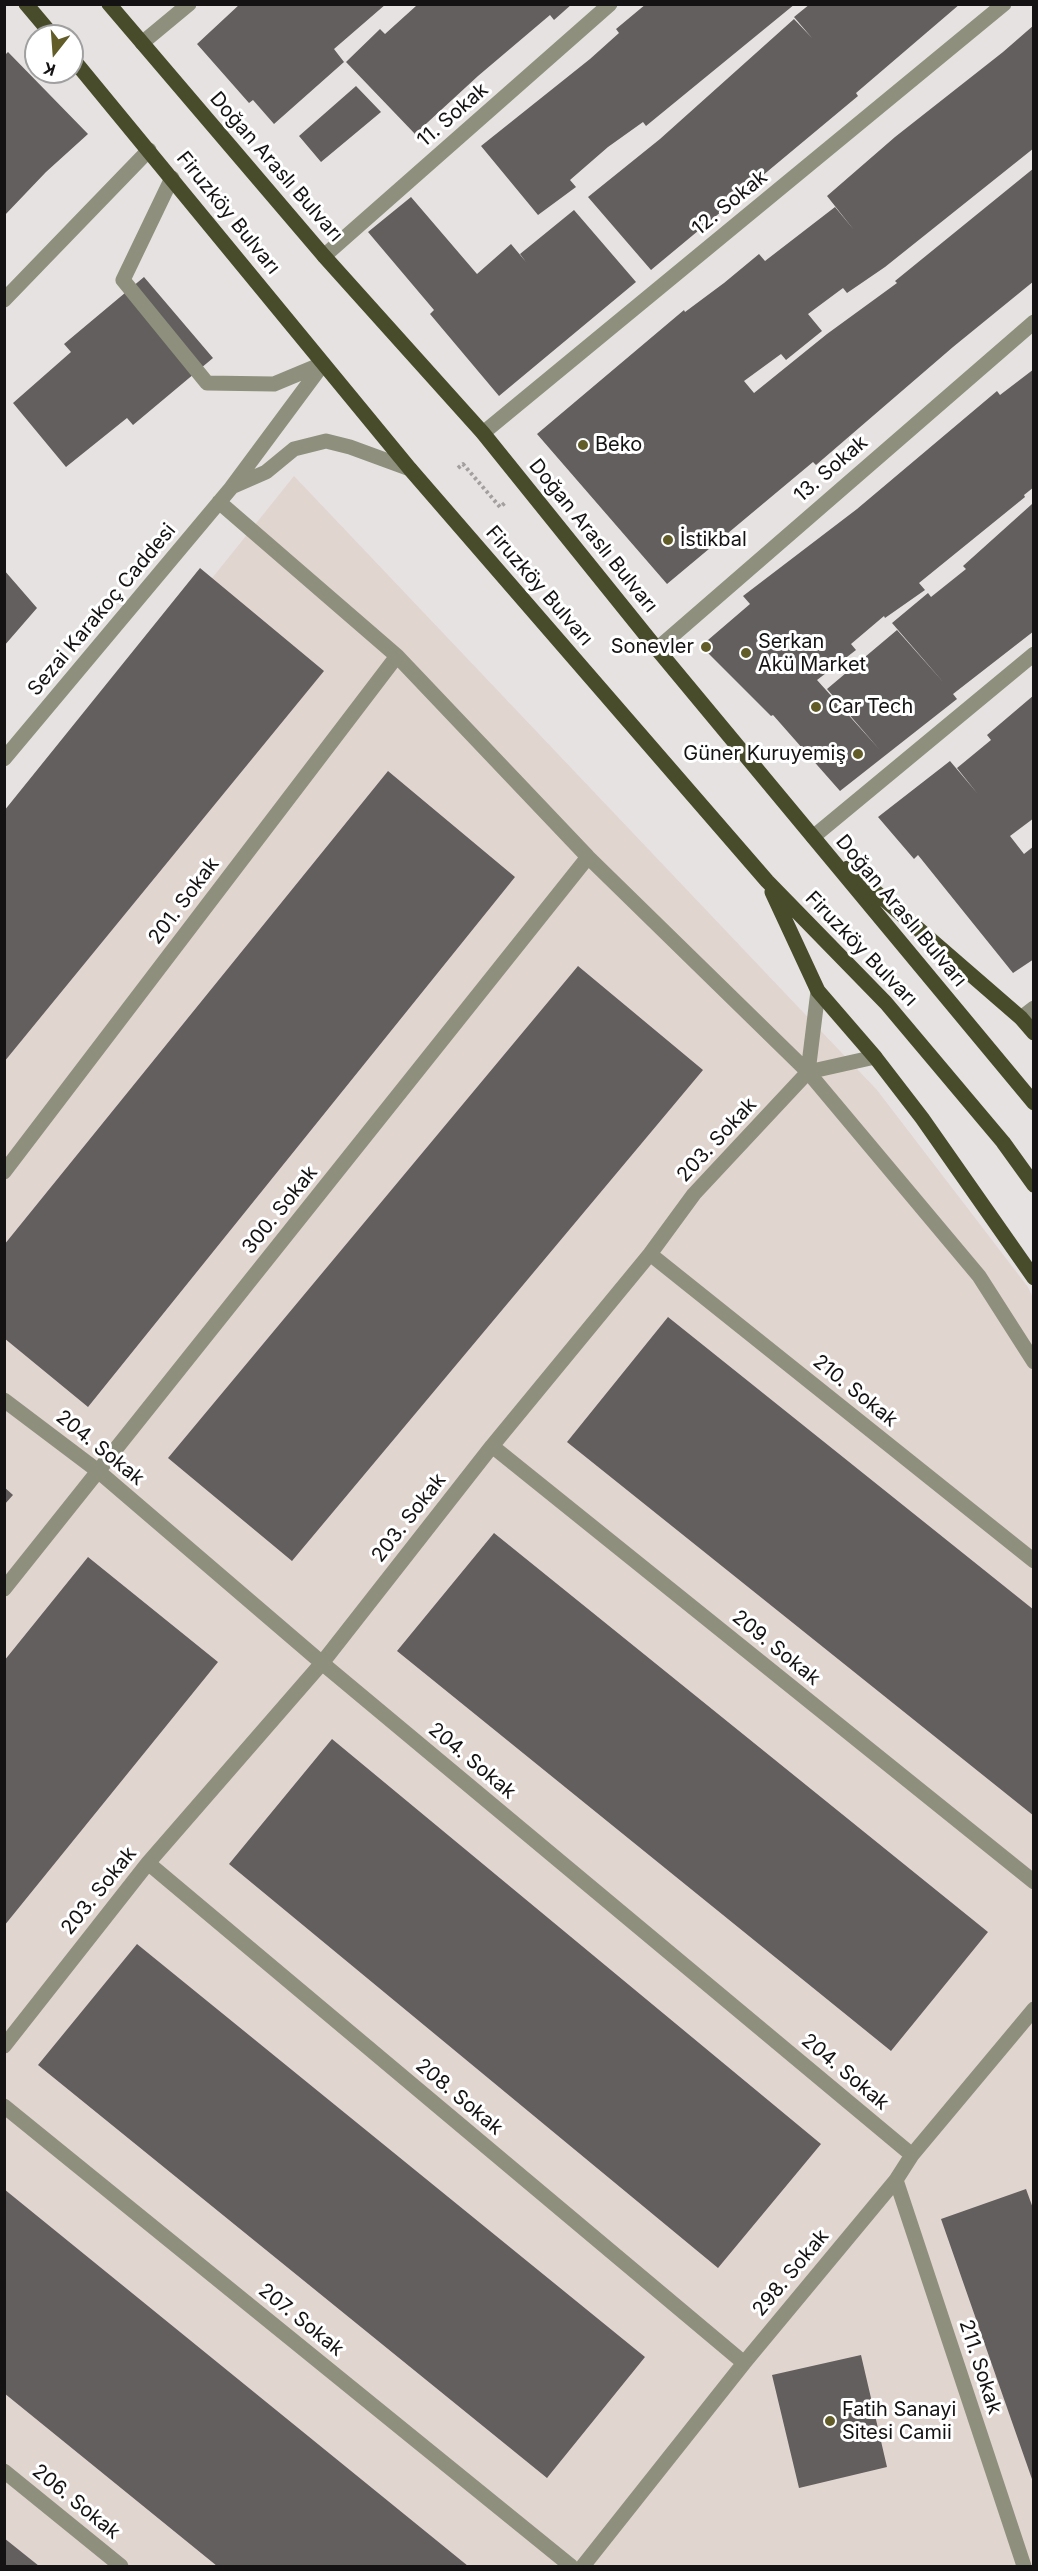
<!DOCTYPE html>
<html>
<head>
<meta charset="utf-8">
<style>
  body { margin:0 }
  #map { position:relative; width:1038px; height:2571px; overflow:hidden; background:#e6e2e1; font-family:Inter,sans-serif }
  canvas { display:block }
  .frame { position:absolute; inset:0; border:6px solid #141212; pointer-events:none }
  .north { position:absolute; left:24px; top:24px; width:60px; height:60px; box-sizing:border-box; background:#fff; border:2px solid #a1a0a0; border-radius:50%; rotate:197deg; font-size:16px; font-weight:700; line-height:24px; text-align:center; color:#141212 }
  .north::after { content:''; display:block; margin:auto; width:21px; height:27px; background:#615c28; clip-path:polygon(50% 0,100% 100%,50% 72%,0 100%) }
</style>
</head>
<body>
<div id="map">
<canvas width="1038" height="2571"></canvas>
<div class="frame"></div>
<div class="north">K</div>
</div>
<script>
const ctx = document.querySelector('canvas').getContext('2d');
ctx.lineJoin = 'round';
function fill(path, color) { ctx.fillStyle = color; ctx.fill(path, 'evenodd'); }
function strokePath(path, color, width, dash) { ctx.strokeStyle = color; ctx.lineWidth = width; ctx.lineCap = dash ? 'butt' : 'round'; ctx.setLineDash(dash || []); ctx.stroke(path); }
function label(font, color, halo, rows, align = 'center') {
  ctx.font = font + ' Inter,sans-serif'; ctx.lineWidth = 6; ctx.setLineDash([]); ctx.textBaseline = 'middle'; ctx.strokeStyle = halo; ctx.fillStyle = color; for (const [text, x, y, turn = 0] of rows) {
    ctx.save(); ctx.translate(x, y); ctx.rotate((+turn || 0) * Math.PI / 180); ctx.textAlign = isNaN(turn) ? turn : align; if (halo) ctx.strokeText(text, 0, 0); ctx.fillText(text, 0, 0); ctx.restore();
  }
}
const built = new Path2D(`
  M294,476L877,1090L1028,1287L1033,1298V2566H5V836Z`);
const building = new Path2D(`
  M240,4H386L334,49L344,62L274,124L253,100L249,103L197,44Z
  M414,4H572L554,20L550,15L478,76L415,134L346,62L380,29L385,34L416,6Z
  M646,4H795L646,126L643,122L608,147L570,180L576,187L538,215L481,146L590,59L619,33L616,29Z
  M810,4H960L856,93L858,96L756,181L759,184L722,211L651,270L588,197L660,139L794,19L812,38L794,17Z
  M1034,25V148L885,267L847,293L843,288L808,314L822,331L786,360L781,354L744,381L754,393L827,334L897,283L895,281L1034,168V281L953,347L816,465L813,462L667,584L537,434L684,310L685,312L724,283L759,254L765,261L835,207L854,230L827,196L895,137L1003,52Z
  M8,52L88,134L46,172L4,216V56Z
  M356,86L381,112L321,162L299,136Z
  M411,197L477,274L511,244L526,262L520,254L574,210L636,282L499,396L430,314L434,310L368,232Z
  M144,277L213,358L133,425L127,418L66,467L13,403L71,352L64,344Z
  M1034,369V487L1024,495L1025,497L919,583L925,590L885,618L884,616L851,644L856,650L817,680L879,749L827,689L897,630L944,683L892,623L928,593L931,597L966,569L963,566L1032,504L1034,506V631L953,694L957,699L840,791L773,715L771,716L701,646L750,604L743,596L857,509L997,391L1000,395Z
  M200,568L324,671L4,1062V811Z
  M4,570L37,608L4,646Z
  M1034,695V818L1010,836L1024,854L1034,846V959L1013,973L918,855L914,859L878,817L950,761L977,793L957,768L991,740L987,735Z
  M388,771L515,877L88,1407L4,1338V1245Z
  M578,966L703,1070L292,1561L168,1458Z
  M668,1317L1034,1610V1816L567,1442Z
  M4,1487L13,1495L4,1505Z
  M494,1533L988,1932L891,2051L397,1651Z
  M88,1557L218,1662L4,1926V1661Z
  M332,1739L821,2144L718,2268L229,1864Z
  M137,1944L645,2357L547,2478L38,2065Z
  M4,2189L468,2566H217L4,2393Z
  M1026,2189L1034,2211L1033,2482L941,2219Z
  M861,2355L887,2467L799,2488L772,2375Z
  M4,2538L39,2566H4Z`);
const path = new Path2D(`
  M458,468L463,464L500,507L506,502`);
const minor = new Path2D(`
  M142,43L189,4
  M172,178L123,280L207,383L274,384L322,364
  M324,256L610,4
  M4,300L149,150
  M483,433L1004,4
  M234,486L266,472L294,449L326,441L350,447L410,469
  M219,502L397,656L588,857L808,1072L979,1276L1034,1362
  M657,649L1034,322
  M4,759L231,488L323,364
  M813,837L1034,654
  M1021,1018L1034,1008
  M808,1072L818,991
  M4,1172L397,656
  M650,1254L1034,1561
  M4,1400L98,1471L322,1663L912,2155
  M492,1446L1034,1882
  M4,1589L588,857
  M148,1863L744,2363
  M4,2046L148,1863L322,1663L492,1446L650,1254L694,1194L808,1072L875,1057
  M4,2106L571,2566
  M896,2180L1024,2566
  M4,2471L121,2566
  M583,2566L744,2363L896,2180L912,2155L1034,2009`);
const major = new Path2D(`
  M26,4L53,36
  M109,4L324,256L483,433L657,649L1034,1103
  M72,58L410,469L767,881L886,1003L1003,1142L1034,1185
  M848,868L1021,1018L1034,1033
  M772,892L818,991L875,1057L922,1118L1034,1278`);
const markers = [
  [583,445,6,"#615c28"],
  [668,540,6,"#615c28"],
  [706,647,6,"#615c28"],
  [746,653,6,"#615c28"],
  [816,707,6,"#615c28"],
  [858,754,6,"#615c28"],
  [830,2421,6,"#615c28"]
];
const streetNames = [
  ["11. Sokak",453,115,-41],
  ["Doğan Araslı Bulvarı",276,167,49],
  ["12. Sokak",730,203,-39],
  ["Firuzköy Bulvarı",228,213,51],
  ["13. Sokak",831,469,-41],
  ["Doğan Araslı Bulvarı",593,536,51],
  ["Firuzköy Bulvarı",539,586,49],
  ["Sezai Karakoç Caddesi",102,610,-50],
  ["201. Sokak",184,901,-53],
  ["Doğan Araslı Bulvarı",901,911,50],
  ["Firuzköy Bulvarı",861,949,46],
  ["203. Sokak",717,1140,-47],
  ["300. Sokak",280,1210,-51],
  ["210. Sokak",855,1391,39],
  ["204. Sokak",100,1448,39],
  ["203. Sokak",409,1518,-52],
  ["209. Sokak",776,1648,39],
  ["204. Sokak",472,1761,40],
  ["203. Sokak",99,1891,-51],
  ["204. Sokak",845,2072,40],
  ["208. Sokak",459,2097,40],
  ["298. Sokak",791,2273,-50],
  ["207. Sokak",301,2320,39],
  ["211. Sokak",980,2367,72],
  ["206. Sokak",76,2502,39]
];
const poiNames = [
  ["Beko",595,445],
  ["İstikbal",680,540],
  ["Serkan",758,642],
  ["Akü Market",758,665],
  ["Sonevler",694,647,"right"],
  ["Car Tech",828,707],
  ["Güner Kuruyemiş",846,754,"right"],
  ["Fatih Sanayi",842,2410],
  ["Sitesi Camii",842,2433]
];
fill(built, '#e1d5d0');
fill(building, '#635f5e');
strokePath(path, '#a29f9e', 4, [3, 3]);
strokePath(minor, '#8e907d', 15);
strokePath(major, '#494c2b', 15);
for (const [x, y, r, color] of markers) { const dot = new Path2D(); dot.arc(x, y, r, 0, 2 * Math.PI); ctx.fillStyle = color; ctx.fill(dot); strokePath(dot, '#fff', 2); }
label('20px', '#141212', '#fff', streetNames);
label('20px', '#141212', '#fff', poiNames, 'left');
</script>
</body>
</html>
